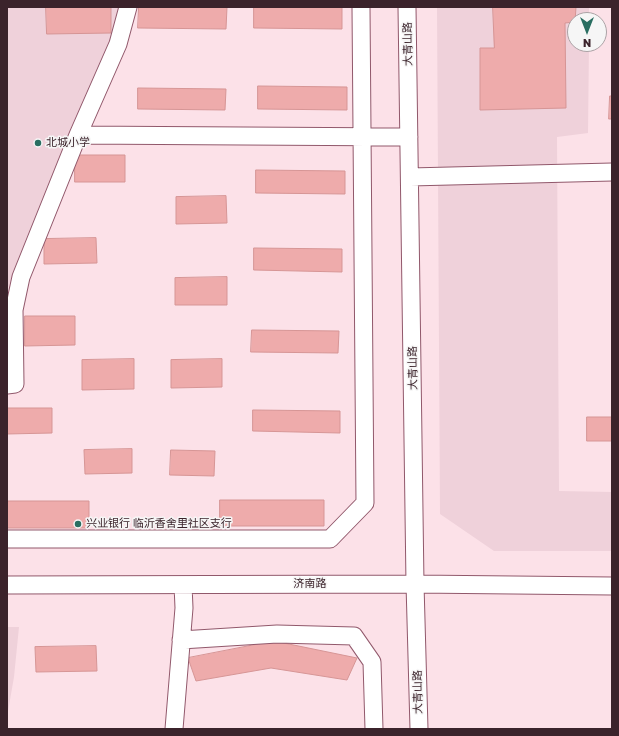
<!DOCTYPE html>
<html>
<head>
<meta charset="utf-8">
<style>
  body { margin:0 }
  #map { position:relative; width:619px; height:736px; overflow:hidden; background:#fce1e8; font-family:"Golos Text",sans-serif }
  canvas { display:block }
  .frame { position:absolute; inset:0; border:8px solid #3b232b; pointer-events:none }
  .north { position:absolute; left:567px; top:12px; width:40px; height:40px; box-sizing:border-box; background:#f6f6f6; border:1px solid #aba2a5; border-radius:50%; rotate:180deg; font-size:11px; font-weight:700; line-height:16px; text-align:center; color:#3b232b }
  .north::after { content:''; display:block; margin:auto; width:14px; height:18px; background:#296e61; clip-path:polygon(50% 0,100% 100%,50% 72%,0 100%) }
</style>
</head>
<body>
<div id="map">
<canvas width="619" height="736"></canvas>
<div class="frame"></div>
<div class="north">N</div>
</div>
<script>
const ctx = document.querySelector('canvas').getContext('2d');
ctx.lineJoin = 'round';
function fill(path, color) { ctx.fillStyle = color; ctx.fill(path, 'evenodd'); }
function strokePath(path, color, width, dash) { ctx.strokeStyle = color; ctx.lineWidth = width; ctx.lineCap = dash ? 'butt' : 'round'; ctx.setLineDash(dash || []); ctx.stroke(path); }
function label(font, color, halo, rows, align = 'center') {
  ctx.font = font + ' "Golos Text","Noto Sans SC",sans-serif'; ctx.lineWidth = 3; ctx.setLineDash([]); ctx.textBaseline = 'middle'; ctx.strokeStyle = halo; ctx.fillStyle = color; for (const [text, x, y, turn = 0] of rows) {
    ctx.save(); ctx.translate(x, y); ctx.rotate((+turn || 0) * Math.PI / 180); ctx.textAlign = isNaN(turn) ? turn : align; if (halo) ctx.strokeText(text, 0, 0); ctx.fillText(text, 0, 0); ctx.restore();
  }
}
const built = new Path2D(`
  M7,7H120L117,23L92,86L7,290Z
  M437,7H589V20H575V44H589L588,133L557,137L559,491L612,492V551H494L440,514Z
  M7,627H19L14,677L7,717Z`);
const building = new Path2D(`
  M46,7H111V33L47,34Z
  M139,7H227L226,29L138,28Z
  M254,7H342V29L254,28Z
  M493,7H576L575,22L565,23L566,108L480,110V48H494Z
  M258,86L347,87V110L258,109Z
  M138,88L226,89L225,110L138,109Z
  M610,96H612V119H609Z
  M75,155H125V182H75Z
  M256,170L345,171V194L256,193Z
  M226,196L227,223L176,224V197Z
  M96,238L97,263L44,264V239Z
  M254,248L342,249V272L254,270Z
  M227,277V305H175V278Z
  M25,316H75V345L25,346Z
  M252,330L339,331L338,353L251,352Z
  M134,359V389L82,390V360Z
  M222,359V387L171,388V360Z
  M7,408H52V433L7,434Z
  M253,410L340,411V433L253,431Z
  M587,417H612V441H587Z
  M132,449V473L85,474L84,450Z
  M171,450L215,451L214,476L170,475Z
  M220,500H324V526H220Z
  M7,501H89V528H7Z
  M274,641L357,658L347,680L271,668L196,681L188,658Z
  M96,646L97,671L36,672L35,647Z`);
const minor = new Path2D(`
  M407,7L415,584L419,729
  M78,135L409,137
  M410,177L612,172
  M7,385L15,384L14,310L21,277L78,135L118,44L128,7
  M7,539H330L365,503L361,7
  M7,585L415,584L612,586
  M181,640L277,634L354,636L372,662L374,729
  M174,729L184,608L183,585`);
const markers = [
  [38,143,4,"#296e61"],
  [78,524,4,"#296e61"]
];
const streetNames = [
  ["大青山路",408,44,-91],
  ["大青山路",413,368,-91],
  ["济南路",310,584],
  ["大青山路",418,692,-91]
];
const poiNames = [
  ["北城小学",46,143],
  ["兴业银行 临沂香舍里社区支行",86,524]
];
fill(built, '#efd1da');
fill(building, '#eeabab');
strokePath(building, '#d69595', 1);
strokePath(minor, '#91586b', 19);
strokePath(minor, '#fff', 17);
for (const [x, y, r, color] of markers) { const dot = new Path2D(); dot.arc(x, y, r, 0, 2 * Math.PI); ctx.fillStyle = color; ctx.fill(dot); strokePath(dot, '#f6f6f6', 1.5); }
label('11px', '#3b232b', '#f6f6f6', streetNames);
label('11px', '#3b232b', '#f6f6f6', poiNames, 'left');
</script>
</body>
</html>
